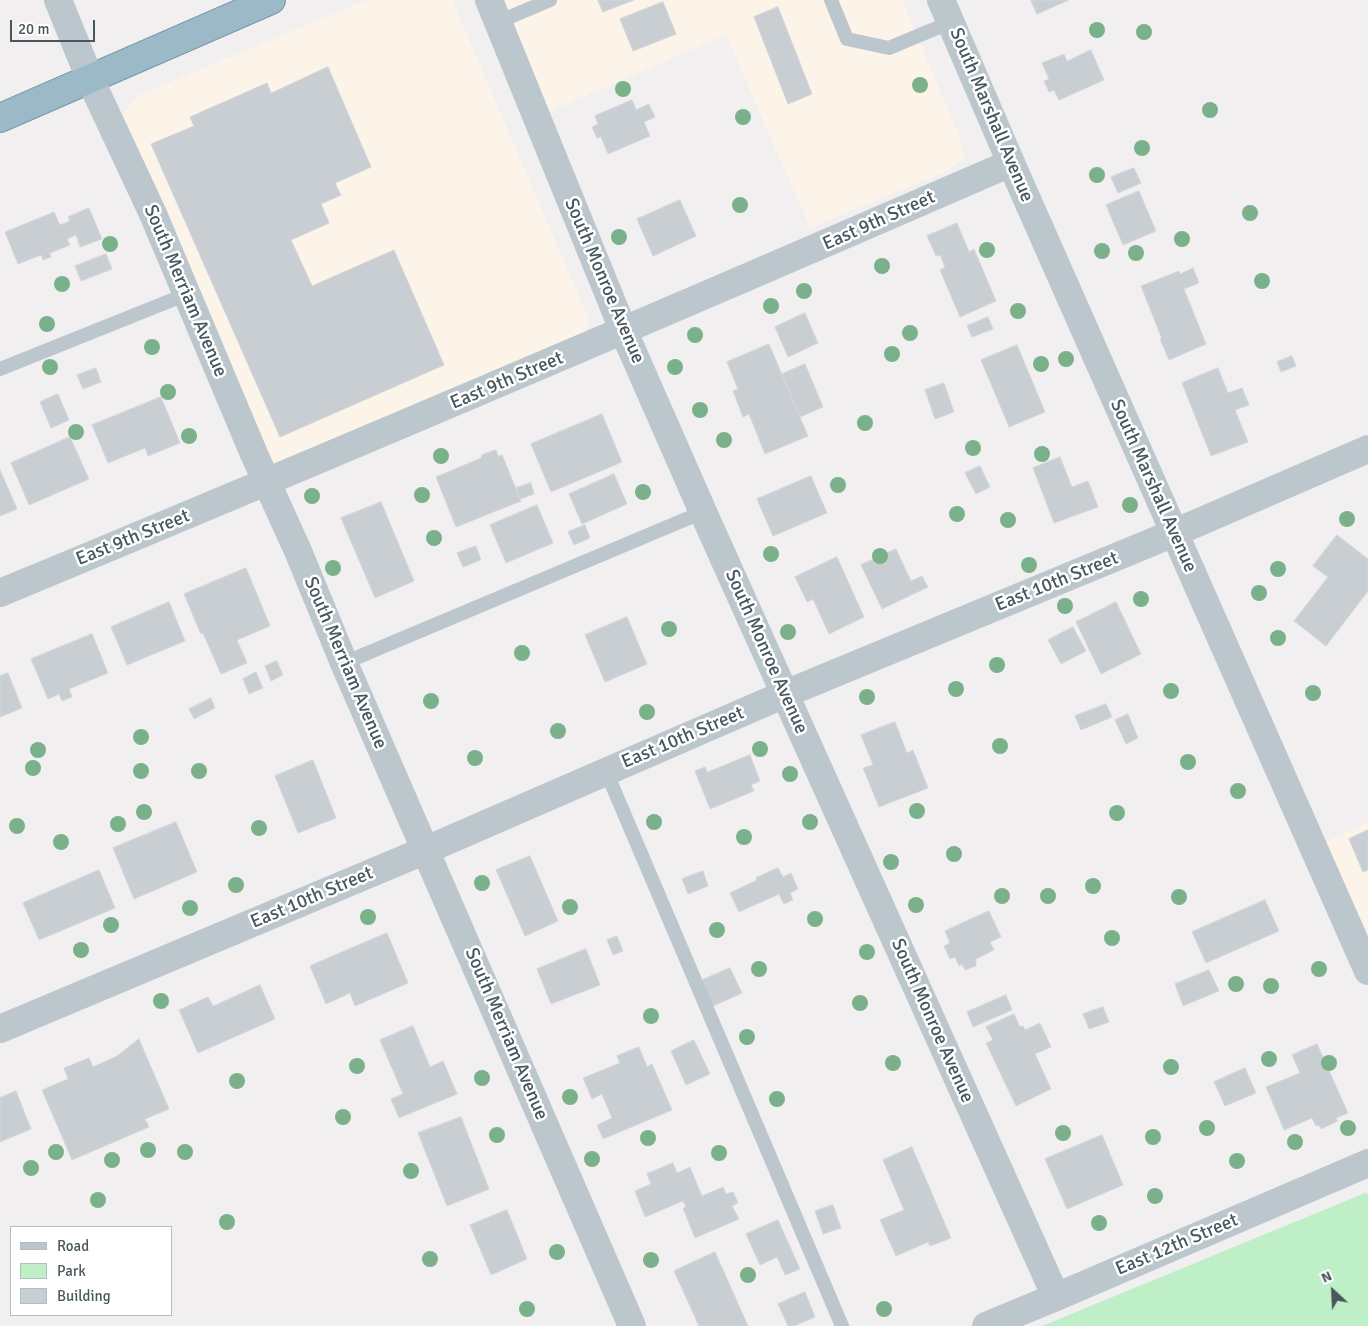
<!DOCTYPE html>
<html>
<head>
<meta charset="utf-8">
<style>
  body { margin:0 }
  #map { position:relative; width:1368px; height:1326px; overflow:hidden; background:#f2eff0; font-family:Signika,sans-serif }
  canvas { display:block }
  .legend { position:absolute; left:10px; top:1226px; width:162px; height:90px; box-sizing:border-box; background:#fff; border:1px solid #b5bcbe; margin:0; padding:6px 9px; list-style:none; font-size:15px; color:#47575d }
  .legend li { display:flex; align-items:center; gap:10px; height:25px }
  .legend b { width:25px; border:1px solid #b5bcbe }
  .north { position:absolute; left:1308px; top:1266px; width:50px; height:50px; -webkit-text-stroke:4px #fff; paint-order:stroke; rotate:335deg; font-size:14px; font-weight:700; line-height:20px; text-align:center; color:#47575d }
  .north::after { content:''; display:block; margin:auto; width:18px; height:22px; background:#47575d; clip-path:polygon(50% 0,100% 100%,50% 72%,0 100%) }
  .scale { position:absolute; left:10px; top:20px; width:85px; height:22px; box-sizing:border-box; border:2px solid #47575d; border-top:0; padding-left:6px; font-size:15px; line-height:18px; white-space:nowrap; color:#47575d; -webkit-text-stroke:4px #fff; paint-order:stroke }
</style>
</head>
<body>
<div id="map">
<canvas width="1368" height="1326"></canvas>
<ul class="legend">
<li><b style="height:6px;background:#bbc7cc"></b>Road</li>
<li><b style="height:14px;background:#beefc7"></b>Park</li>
<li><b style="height:14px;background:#c9ced2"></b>Building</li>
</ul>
<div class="north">N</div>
<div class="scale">20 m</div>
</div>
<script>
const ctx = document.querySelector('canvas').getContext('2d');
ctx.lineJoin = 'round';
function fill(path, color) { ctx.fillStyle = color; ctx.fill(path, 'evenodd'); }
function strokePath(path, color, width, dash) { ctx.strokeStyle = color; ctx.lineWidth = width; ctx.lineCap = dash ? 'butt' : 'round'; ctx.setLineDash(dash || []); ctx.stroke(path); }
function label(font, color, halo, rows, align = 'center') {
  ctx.font = font + ' Signika,sans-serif'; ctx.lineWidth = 5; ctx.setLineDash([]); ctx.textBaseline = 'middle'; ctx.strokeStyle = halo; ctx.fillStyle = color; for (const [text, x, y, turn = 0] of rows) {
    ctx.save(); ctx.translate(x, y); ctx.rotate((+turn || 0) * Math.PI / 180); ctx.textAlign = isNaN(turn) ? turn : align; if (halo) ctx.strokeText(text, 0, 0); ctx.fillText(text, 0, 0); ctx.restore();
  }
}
const commercial = new Path2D(`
  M366,0H452L589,320L582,339L277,471L256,460L122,116L137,96Z
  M497,0H902L961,140L964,159L945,172L810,228L726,35L543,114Z
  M1368,823V970L1313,847Z`);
const green = new Path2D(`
  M1365,1193L1368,1194V1326H1042Z`);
const building = new Path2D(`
  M598,0H634L603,12Z
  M1031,0H1069L1037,14Z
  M663,2L676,34L633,51L620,19Z
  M778,7L812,94L788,104L754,17Z
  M1091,50L1104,80L1059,100L1054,90L1049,92L1044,81L1049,79L1042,63L1064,54L1067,61Z
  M328,67L371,167L335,183L341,195L321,204L329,223L291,240L312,286L394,250L444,365L280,437L151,144L194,126L190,117L267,83L271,93Z
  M632,100L636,110L649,104L655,117L644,122L650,136L608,154L601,137L597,138L592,127L598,124L595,116Z
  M1134,168L1141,183L1118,193L1111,177Z
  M1139,191L1156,231L1123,245L1106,205Z
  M680,200L696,236L653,256L637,219Z
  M89,208L102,239L80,247L76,235L67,239L70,245L50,253L51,257L43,260L41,255L18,264L5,232L54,212L60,225L70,221L68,217Z
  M957,223L969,252L974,249L996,301L960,317L940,270L945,267L940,255L936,256L927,236Z
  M106,254L112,269L81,281L75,266Z
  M1193,268L1199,283L1184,289L1206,344L1169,360L1160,339H1162L1141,286L1179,271L1180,274Z
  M805,313L818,343L788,357L775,327Z
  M988,317L993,329L972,337L967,326Z
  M769,344L808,436L765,454L749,414L743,417L733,391L738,389L727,362Z
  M1017,345L1045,412L1009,427L981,360Z
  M1292,356L1296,366L1281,372L1277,362Z
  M805,364L823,407L800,417L782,374Z
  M96,368L101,382L83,389L77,375Z
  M1218,368L1228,393L1242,388L1249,405L1235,410L1248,442L1211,456L1182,383Z
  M944,383L954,412L935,419L925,390Z
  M58,394L69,420L51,428L40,402Z
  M161,397L180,443L148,456L145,448L108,463L92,425Z
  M602,414L622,462L551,492L531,444Z
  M70,437L89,479L29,505L11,463Z
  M496,450L498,456L502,455L521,501L456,527L436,477L481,458L482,455Z
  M1060,457L1072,487L1088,481L1098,507L1054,523L1033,468Z
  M980,466L990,487L976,494L965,473Z
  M0,470L17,509L0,516Z
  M614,474L627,504L582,524L569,494Z
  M811,476L827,513L773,536L757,499Z
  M531,483L534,494L520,499L516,488Z
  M381,502L414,581L375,598L341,518Z
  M537,505L553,543L506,563L490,525Z
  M585,525L590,538L574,545L568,532Z
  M1337,535L1368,559V591L1326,646L1294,621L1328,577L1313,566Z
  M476,546L481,560L463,567L457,553Z
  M896,549L911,581L922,576L928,587L882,609L861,565Z
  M837,557L864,617L829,634L813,599L807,602L795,577Z
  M246,568L270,626L237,640L247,663L221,674L203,633L201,634L199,630L184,594Z
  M169,602L185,641L127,665L111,627Z
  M1116,602L1141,654L1101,674L1076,622Z
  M627,617L647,664L605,682L585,635Z
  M1073,627L1086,651L1061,664L1048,640Z
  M92,634L108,673L69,689L72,697L62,701L59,694L48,699L31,659Z
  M277,661L283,675L271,681L265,666Z
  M256,672L263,688L249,694L243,679Z
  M8,673L22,708L0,717V676Z
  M211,698L215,708L194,719L189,709Z
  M1106,704L1112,717L1081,730L1075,716Z
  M1128,714L1138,738L1126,744L1115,720Z
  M895,722L907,753L913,750L928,788L879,807L863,768L873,765L861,735Z
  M750,755L760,781L751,785L754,791L710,809L695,771L705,767L707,772Z
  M313,760L336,818L298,833L275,776Z
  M176,822L197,872L134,899L113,848Z
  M1368,830V870L1363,872L1349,839Z
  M530,856L558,921L525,936L496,870Z
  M778,868L783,877L791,873L798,889L790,893L793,900L784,904L779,894L739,912L730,893L757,880L756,878Z
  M99,870L115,908L39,940L23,903Z
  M703,871L708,886L688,894L682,879Z
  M1265,900L1279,931L1206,963L1192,932Z
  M989,911L1001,937L990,942L994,950L976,959V966L965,970L962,964L959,966L955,957L950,959L944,946L950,943L945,931Z
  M387,933L408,983L355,1006L350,993L326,1004L310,966Z
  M617,936L623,951L613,955L607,940Z
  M586,949L600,985L551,1004L537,969Z
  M730,968L742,993L711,1007L700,981Z
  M1209,970L1219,991L1183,1006L1175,984Z
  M260,985L275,1019L198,1053L179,1010L208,997L213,1006Z
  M1006,995L1012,1010L973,1027L967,1012Z
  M1103,1007L1109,1022L1089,1029L1083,1014Z
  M1014,1014L1020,1027L1023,1026L1025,1030L1040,1023L1051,1047L1035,1054L1051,1089L1016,1106L986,1043L993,1040L986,1027Z
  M413,1026L430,1067L443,1061L457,1094L399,1118L391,1099L403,1094L380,1040Z
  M139,1039L169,1109L145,1119L149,1127L72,1160L42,1090L68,1079L64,1068L89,1058L93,1067L117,1056Z
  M694,1040L710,1074L686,1085L671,1051Z
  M1317,1044L1348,1113L1336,1118L1338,1121L1321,1129L1319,1125L1316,1126L1312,1118L1284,1130L1266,1087L1300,1073L1292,1055Z
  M639,1047L647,1067L652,1064L672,1110L603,1139L597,1125L612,1118L602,1094L592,1099L583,1078L620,1063L617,1056Z
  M1245,1068L1256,1093L1225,1106L1214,1082Z
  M16,1091L31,1129L0,1142V1098Z
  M461,1117L489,1189L447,1206L418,1133Z
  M1102,1135L1123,1185L1067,1209L1045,1159Z
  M912,1147L951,1238L930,1246L928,1242L896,1256L880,1220L904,1210L883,1160Z
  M673,1163L677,1173L690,1167L702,1196L723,1187L726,1194L733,1192L738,1203L732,1206L739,1219L695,1238L683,1208L686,1207L683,1201L645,1217L635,1191L651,1184L647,1174Z
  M833,1205L841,1228L823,1234L815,1211Z
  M507,1210L527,1259L491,1275L470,1225Z
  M778,1220L800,1269L785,1275L777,1257L760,1265L746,1234Z
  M715,1252L748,1326H699L674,1271Z
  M805,1292L815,1317L794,1326H788L778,1304Z`);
const service = new Path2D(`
  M831,0L847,39L889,48L951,22
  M498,22L550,0
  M0,369L187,294
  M344,663L703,512
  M606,771L842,1326`);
const minor = new Path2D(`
  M58,0L90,79L153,214L254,454L298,551L344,663L632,1326
  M489,0L624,332L703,512L1056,1297
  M0,593C338,453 675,309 1011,163
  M0,1029L426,850L785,694L1174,533L1368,449`);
const tertiary = new Path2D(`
  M941,0L1011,163L1368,971
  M986,1326L1056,1297L1368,1163`);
const trunk = new Path2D(`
  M0,118L271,0`);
const trees = [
  [1097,30],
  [1144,32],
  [920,85],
  [623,89],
  [1210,110],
  [743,117],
  [1142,148],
  [1097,175],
  [740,205],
  [1250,213],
  [619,237],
  [1182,239],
  [110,244],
  [987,250],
  [1102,251],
  [1136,253],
  [882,266],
  [1262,281],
  [62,284],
  [804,291],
  [771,306],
  [1018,311],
  [47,324],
  [910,333],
  [695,335],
  [152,347],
  [892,354],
  [1066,359],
  [1041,364],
  [50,367],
  [675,367],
  [168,392],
  [700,410],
  [865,423],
  [76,432],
  [189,436],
  [724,440],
  [973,448],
  [1042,454],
  [441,456],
  [838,485],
  [643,492],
  [422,495],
  [312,496],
  [1130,505],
  [957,514],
  [1347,519],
  [1008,520],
  [434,538],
  [771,554],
  [880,556],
  [1029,565],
  [333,568],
  [1278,569],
  [1259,593],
  [1141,599],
  [1065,606],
  [669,629],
  [788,632],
  [1278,638],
  [522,653],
  [997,665],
  [956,689],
  [1171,691],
  [1313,693],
  [867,697],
  [431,701],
  [647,712],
  [558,731],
  [141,737],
  [1000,746],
  [760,749],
  [38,750],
  [475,758],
  [1188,762],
  [33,768],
  [141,771],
  [199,771],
  [790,774],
  [1238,791],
  [917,811],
  [144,812],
  [1117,813],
  [654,822],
  [810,822],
  [118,824],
  [17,826],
  [259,828],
  [744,837],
  [61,842],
  [954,854],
  [891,862],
  [482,883],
  [236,885],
  [1093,886],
  [1002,896],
  [1048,896],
  [1179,897],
  [916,905],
  [570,907],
  [190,908],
  [368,917],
  [815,919],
  [111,925],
  [717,930],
  [1112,938],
  [81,950],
  [867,952],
  [759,969],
  [1319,969],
  [1236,984],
  [1271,986],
  [161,1001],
  [860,1003],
  [651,1016],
  [747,1037],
  [1269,1059],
  [893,1063],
  [1329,1063],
  [357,1066],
  [1171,1067],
  [482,1078],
  [237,1081],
  [570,1097],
  [777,1099],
  [343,1117],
  [1207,1128],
  [1348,1128],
  [1063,1133],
  [497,1135],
  [1153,1137],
  [648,1138],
  [1295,1142],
  [148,1150],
  [56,1152],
  [185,1152],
  [719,1153],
  [592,1159],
  [112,1160],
  [1237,1161],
  [31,1168],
  [411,1171],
  [1155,1196],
  [98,1200],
  [227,1222],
  [1099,1223],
  [557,1252],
  [430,1259],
  [651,1260],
  [748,1275],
  [527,1309],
  [884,1309]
];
const streetNames = [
  ["South Marshall Avenue",991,115,67],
  ["East 9th Street",879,221,-24],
  ["South Monroe Avenue",604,281,67],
  ["South Merriam Avenue",185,291,67],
  ["East 9th Street",507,381,-23],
  ["South Marshall Avenue",1153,486,66],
  ["East 9th Street",133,538,-22],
  ["East 10th Street",1057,582,-22],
  ["South Monroe Avenue",766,652,66],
  ["South Merriam Avenue",345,663,67],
  ["East 10th Street",683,738,-23],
  ["East 10th Street",312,898,-23],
  ["South Monroe Avenue",932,1021,66],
  ["South Merriam Avenue",506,1034,67],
  ["East 12th Street",1177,1245,-23]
];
fill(commercial, '#fcf3e9');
fill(green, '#beefc7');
fill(building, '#c9ced2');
strokePath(building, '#d3d7db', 1);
strokePath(trunk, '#7298aa', 30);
strokePath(service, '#bbc7cc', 14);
strokePath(minor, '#bbc7cc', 28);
strokePath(tertiary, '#bbc7cc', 28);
strokePath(trunk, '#9bb9c6', 28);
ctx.fillStyle = '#7ab18a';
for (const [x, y] of trees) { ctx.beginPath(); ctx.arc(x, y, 8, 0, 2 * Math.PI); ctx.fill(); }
label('19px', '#47575d', '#fff', streetNames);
</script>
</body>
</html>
